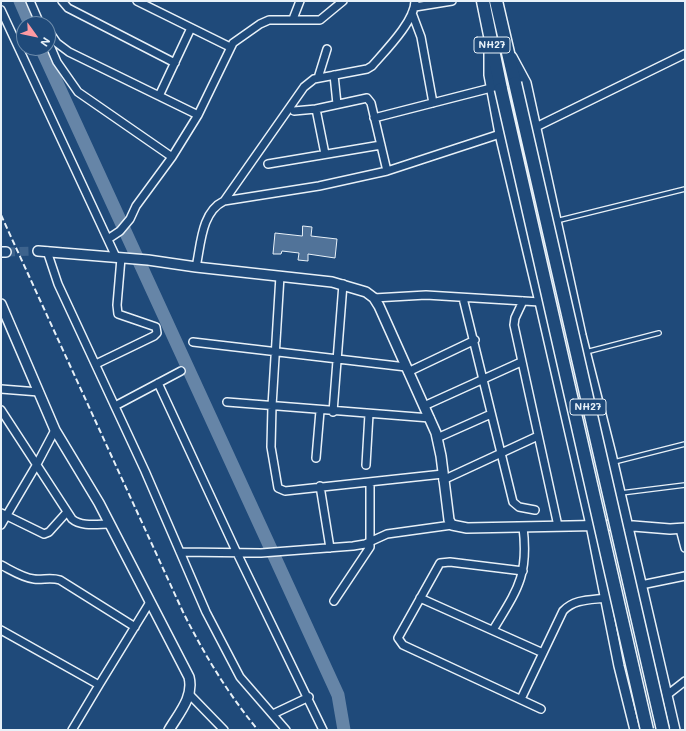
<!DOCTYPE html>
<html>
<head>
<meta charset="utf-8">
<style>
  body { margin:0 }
  #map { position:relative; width:686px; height:731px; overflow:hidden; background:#1f4a7a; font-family:Mali,sans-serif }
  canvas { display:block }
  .frame { position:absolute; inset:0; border:2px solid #e8f1f8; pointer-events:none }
  .north { position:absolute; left:16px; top:16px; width:40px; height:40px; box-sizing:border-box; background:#1f4a7a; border:1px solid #6f8dac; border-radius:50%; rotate:123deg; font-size:11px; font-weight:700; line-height:16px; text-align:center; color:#e8f1f8 }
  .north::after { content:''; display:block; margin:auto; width:14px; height:18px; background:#ff9aa2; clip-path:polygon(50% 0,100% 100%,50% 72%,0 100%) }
</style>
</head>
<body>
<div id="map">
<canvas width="686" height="731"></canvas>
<div class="frame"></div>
<div class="north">N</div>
</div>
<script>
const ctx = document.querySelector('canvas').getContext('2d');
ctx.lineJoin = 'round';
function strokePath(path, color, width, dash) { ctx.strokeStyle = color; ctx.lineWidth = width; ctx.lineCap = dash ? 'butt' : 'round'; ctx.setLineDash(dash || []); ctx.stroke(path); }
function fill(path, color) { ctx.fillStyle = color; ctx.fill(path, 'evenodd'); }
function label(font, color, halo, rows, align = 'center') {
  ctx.font = font + ' Mali,sans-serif'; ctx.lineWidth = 4; ctx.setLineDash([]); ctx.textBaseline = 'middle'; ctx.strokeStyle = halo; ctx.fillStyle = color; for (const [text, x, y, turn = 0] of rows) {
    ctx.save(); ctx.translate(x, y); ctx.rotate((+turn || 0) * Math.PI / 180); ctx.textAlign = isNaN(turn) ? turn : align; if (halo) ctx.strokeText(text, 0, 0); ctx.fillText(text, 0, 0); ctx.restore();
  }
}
const river = new Path2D(`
  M20,1L30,24
  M41,48L338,695L344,730`);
const building = new Path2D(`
  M303,226L312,227L311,236L337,239L335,258L308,254V261L298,260L299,253L282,251L281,254H273L275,233L302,236Z`);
const secondaryTunnel = new Path2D(`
  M6,252L38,251`);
const lane = new Path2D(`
  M556,221L685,189
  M586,352L659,333
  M614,462L685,444
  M621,493L685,485`);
const street = new Path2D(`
  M30,1L40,24
  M62,1L68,8L175,63
  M137,1L230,47
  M415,7L452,1
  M1,10L116,257
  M412,13L421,37L433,103
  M293,19L300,1
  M48,30L57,43L69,52L198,115
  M48,41L57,62L78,92L172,157
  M334,75L337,104
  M318,78L327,49
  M159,96L191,28
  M294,111L316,109
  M374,118L491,88
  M536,127L685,54
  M325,154L316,109L367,98L371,103L387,171
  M268,164L381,145
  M224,201L304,87L314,79L367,69L372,66C385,51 415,21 415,1
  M108,239L120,231L130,219L136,206L172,157L198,115L233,43L260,24L269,20H320L343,1
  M47,251L58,284L145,471L206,612L240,677L286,730
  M196,267C201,245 201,212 224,201L319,186L387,171L500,134
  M280,276L272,406L271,447L278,488L285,491L443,474
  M374,298L426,295L540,302
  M463,298L513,502L519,507L535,510
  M523,301L515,318L514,325L558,526
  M193,342L406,367
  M96,364L154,336L157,333L156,327L118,314L117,305L121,258
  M408,372L475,340
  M158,383L237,553L323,730
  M1,389L39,392
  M227,402L430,418
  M115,406L181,371
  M424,406L521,362
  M1,410L72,519C81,527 98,524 110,524
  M333,412L343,284
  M437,438L491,414
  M316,458L320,411
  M366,465L369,414
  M443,480L538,436
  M320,486L330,548
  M1,513L44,534L49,532L67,512
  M1,525L37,464L55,430
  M680,529L685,548
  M180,552L261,553L353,546L365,544L387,534L452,525
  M1,565C11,570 23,578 34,579C43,580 51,577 60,580L135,627
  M523,571L450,562L440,563L398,638L403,645L541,709
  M641,585L685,576
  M420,598L543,653
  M334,601L370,547V482
  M1,630L99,685L150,602
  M493,630C517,590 529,576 523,527
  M190,695L224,730
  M667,695L685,681
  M521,699L563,611C574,599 590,600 606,598
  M273,714L309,697
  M72,730L99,685`);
const secondary = new Path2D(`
  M489,48V75L500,134L540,302L591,525L619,666L635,730
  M512,57L526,83L581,335L611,454L675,730
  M38,251L148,260L196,267L332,282L366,292L374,298L379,306L436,433L441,456L449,520L452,525L467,528L621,525L670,529L685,528
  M1,252H6
  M1,304L55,430L99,503L189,677C194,697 179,713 169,730`);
const highway = new Path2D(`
  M483,1L501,89
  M496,1L515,83`);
const rail = new Path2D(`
  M1,215L183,612C204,654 228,694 258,730`);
const highwayBridge = new Path2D(`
  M515,83L663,730
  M501,89L647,730`);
const shields = [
  [492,45,36],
  [588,407,36]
];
const shieldNames = [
  ["NH27",492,45],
  ["NH27",588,407]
];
strokePath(river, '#6685a7', 13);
fill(building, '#517399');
strokePath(building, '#e8f1f8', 1);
strokePath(secondaryTunnel, '#3d638d', 9, [9, 4.5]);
strokePath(lane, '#e8f1f8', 6);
strokePath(street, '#e8f1f8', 10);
strokePath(secondary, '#e8f1f8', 12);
strokePath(highway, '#e8f1f8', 15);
strokePath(lane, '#1f4a7a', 3.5);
strokePath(street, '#1f4a7a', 7);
strokePath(secondary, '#1f4a7a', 9);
strokePath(highway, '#1f4a7a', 12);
strokePath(rail, '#e8f1f8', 2, [6, 3]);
strokePath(highwayBridge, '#e8f1f8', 15, []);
strokePath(highwayBridge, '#1f4a7a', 12);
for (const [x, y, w] of shields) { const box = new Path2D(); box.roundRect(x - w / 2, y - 8, w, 16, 3); ctx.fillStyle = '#1f4a7a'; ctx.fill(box); strokePath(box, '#e8f1f8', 1); }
label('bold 10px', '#e8f1f8', null, shieldNames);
</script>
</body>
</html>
